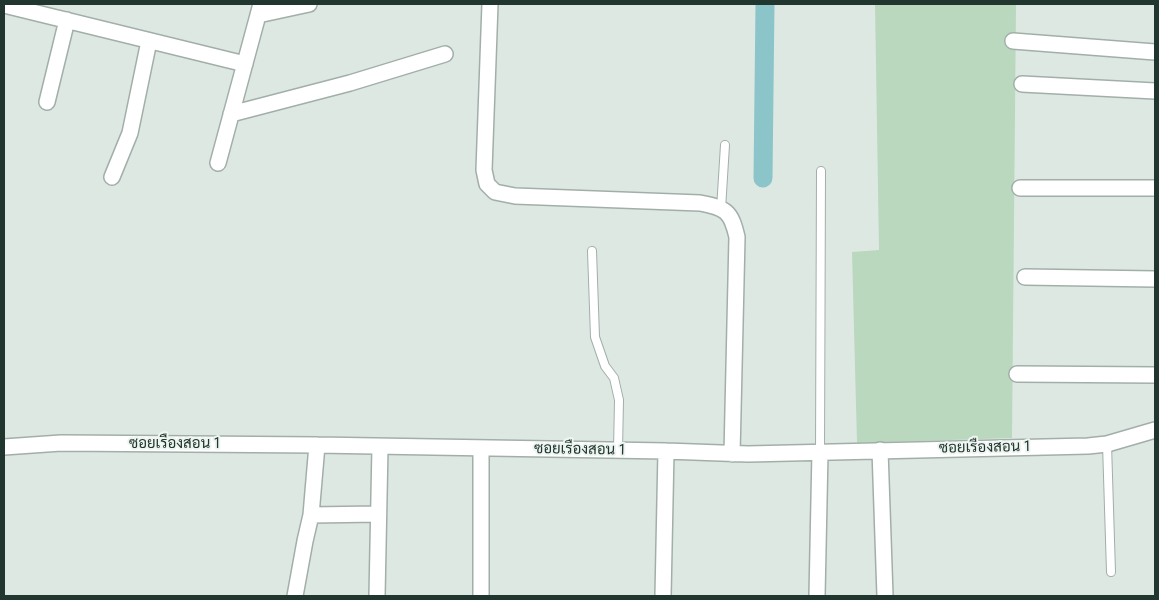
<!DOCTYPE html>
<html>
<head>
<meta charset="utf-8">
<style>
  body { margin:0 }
  #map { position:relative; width:1159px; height:600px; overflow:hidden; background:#dee8e3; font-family:"Roboto Condensed",sans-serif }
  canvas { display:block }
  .frame { position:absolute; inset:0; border:5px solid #21362f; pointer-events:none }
</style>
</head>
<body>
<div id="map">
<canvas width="1159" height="600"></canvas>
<div class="frame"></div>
</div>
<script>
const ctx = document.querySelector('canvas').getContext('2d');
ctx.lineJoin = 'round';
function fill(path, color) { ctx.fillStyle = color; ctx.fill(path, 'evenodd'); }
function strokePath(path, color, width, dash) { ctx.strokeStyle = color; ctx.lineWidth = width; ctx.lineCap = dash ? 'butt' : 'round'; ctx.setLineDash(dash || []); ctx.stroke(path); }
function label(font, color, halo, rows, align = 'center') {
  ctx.font = font + ' "Roboto Condensed",Sarabun,sans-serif'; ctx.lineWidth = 4; ctx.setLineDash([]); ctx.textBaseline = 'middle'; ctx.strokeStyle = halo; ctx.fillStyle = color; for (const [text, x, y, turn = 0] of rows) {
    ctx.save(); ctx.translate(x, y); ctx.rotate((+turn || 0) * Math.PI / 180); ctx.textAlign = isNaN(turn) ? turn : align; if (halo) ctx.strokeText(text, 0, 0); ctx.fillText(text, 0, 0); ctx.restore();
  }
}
const green = new Path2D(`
  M875,4H1016L1012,438L857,443L852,252L879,250Z`);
const canal = new Path2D(`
  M763,178L765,4`);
const service = new Path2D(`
  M721,209L725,145
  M592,251L595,337L605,366L614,378L619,400L618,450
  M1107,444L1111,572
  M820,452L821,171`);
const minor = new Path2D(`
  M490,4L484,170L487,184L495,192L515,196L700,203C726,208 731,211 737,237L732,454
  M4,5L245,64
  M258,15L309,4
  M1013,41L1155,52
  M1022,84L1155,91
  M47,102L67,20
  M231,114L350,83L445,54
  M218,163L261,4
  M112,177L130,133L149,41
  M1020,188H1155
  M1025,277L1155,279
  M1017,374L1155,375
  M4,447L61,443L317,445L666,451L748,454L1088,446L1107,444L1155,430
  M481,448V596
  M880,450L885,596
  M311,515L378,514
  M295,596L305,541L311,515L317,445
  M377,596L380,447
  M663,596L666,451
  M817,596L820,452`);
const streetNames = [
  ["ซอยเรืองสอน 1",175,444],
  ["ซอยเรืองสอน 1",985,448,-1],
  ["ซอยเรืองสอน 1",580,450,1]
];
fill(green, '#b9d8be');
strokePath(canal, '#8bc5c9', 19);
strokePath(service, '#a2afa9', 10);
strokePath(minor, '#a2afa9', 18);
strokePath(service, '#fff', 8);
strokePath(minor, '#fff', 15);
label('15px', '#21362f', '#eef5f1', streetNames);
</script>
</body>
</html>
